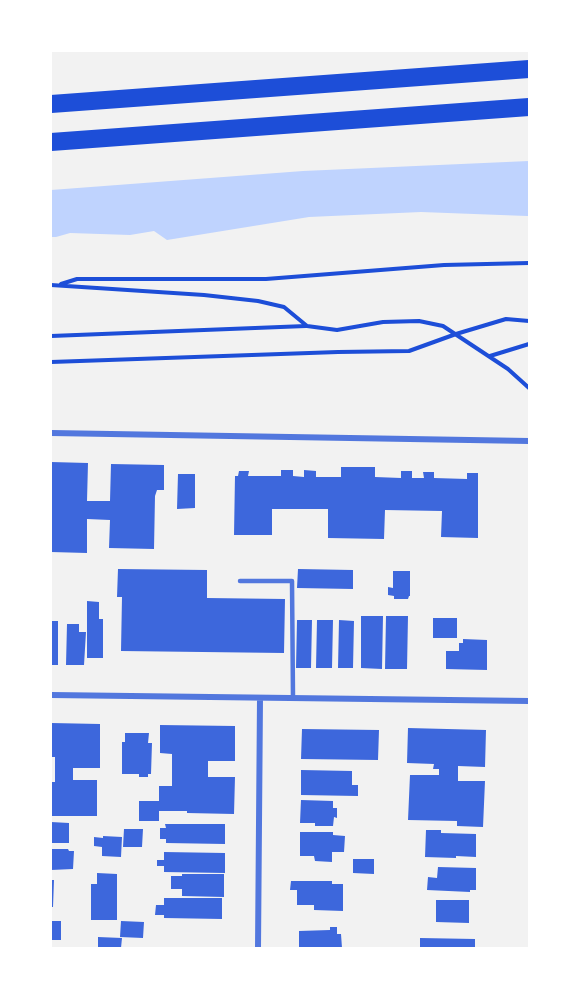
<!DOCTYPE html>
<html>
<head>
<meta charset="utf-8">
<style>
  body { margin:0 }
  #map { position:relative; width:580px; height:999px; overflow:hidden; background:#f2f2f2; font-family:Jost,sans-serif }
  canvas { display:block }
  .frame { position:absolute; inset:0; border:52px solid #fff; pointer-events:none }
</style>
</head>
<body>
<div id="map">
<canvas width="580" height="999"></canvas>
<div class="frame"></div>
</div>
<script>
const ctx = document.querySelector('canvas').getContext('2d');
ctx.lineJoin = 'round';
function fill(path, color) { ctx.fillStyle = color; ctx.fill(path, 'evenodd'); }
function strokePath(path, color, width, dash) { ctx.strokeStyle = color; ctx.lineWidth = width; ctx.lineCap = dash ? 'butt' : 'round'; ctx.setLineDash(dash || []); ctx.stroke(path); }
const water = new Path2D(`
  M529,161V216H527L421,212L309,217L167,240L154,231L130,235L70,233L56,237H51V190L303,171Z`);
const building = new Path2D(`
  M51,462L88,463L87,501H110L111,464L164,465V490H157L155,496L154,549L109,548L110,520L87,519V553L51,552Z
  M341,467H375V477L401,478V471H412V478H424L423,472H434V478L467,479V473H478V538L441,537L442,511L385,510L384,539L328,538V509H272V535H234L235,476H238L239,471H249L248,476H281V470H293V476L304,477V470L316,471V477H341Z
  M178,474H195V508L177,509Z
  M118,569L207,570V598L285,599L284,653L121,651L122,597H117Z
  M298,569L353,570V589L297,588Z
  M393,571H410V596H409L408,599H394V596L388,595V587L393,588Z
  M87,601L99,602V619H103V658H87Z
  M361,616H383L382,669L361,668Z
  M386,616H408L407,669H385Z
  M433,618H457V638H433Z
  M297,620H312L311,668H296Z
  M317,620H333L332,668H316Z
  M339,620L354,621L353,668H338Z
  M51,621H58V665H51Z
  M67,624H79V632H86L84,665H66Z
  M463,639L487,640V670L446,669V651H459V643H463Z
  M51,723L100,724V768H73V780H97V816H51V782H55V757H51Z
  M160,725L235,726V761H208V777H235L234,814L187,813V811H159V821H139V801H159V786H172V754L160,753Z
  M408,728L486,730L485,767L458,766V781H485L483,827L457,826V821L408,820L410,775H439V769H433L434,764L407,763Z
  M302,729L379,730L378,760L301,759Z
  M125,733H149L148,743H152L151,774H148V777H139V774H122V742H125Z
  M301,770L352,771V785H358V796L301,795Z
  M301,800L333,801V808H337V818L334,817L333,826H315V823H300Z
  M51,822L69,823V843H51Z
  M165,824H225V844L166,843V839H160V828H166Z
  M124,829H143L142,847H123Z
  M426,830H441V833L476,834V857L456,856V858L425,857Z
  M300,832H333V835L345,836L344,852H332V862L315,861L314,856H300Z
  M103,836L122,837L121,857L102,856V847L94,846V837L103,838Z
  M51,849H68L69,851H74L73,869L51,870Z
  M164,852L225,853V873L164,872V866H157V860H164Z
  M353,859H374V874L353,873Z
  M438,867L476,868V890H470V892L427,890L428,877L437,878Z
  M97,873L117,874V920H91V884H97Z
  M182,874H224V897L182,896V889H171V876H182Z
  M51,880H54L53,907H51Z
  M291,881H332V884H343V911L314,910V905H297V890H290Z
  M164,898H222V919L164,918V915H155L156,905H164Z
  M436,900H469V923L436,922Z
  M51,921H61V940H51Z
  M121,921L144,922L143,938L120,937Z
  M330,927H337V934H341L342,948H299V931L330,930Z
  M98,937L122,938L121,948H98Z
  M420,938L475,939V948H420Z`);
const path = new Path2D(`
  M61,284L77,279H266L444,265L529,263
  M51,285L204,295L258,301L284,307L307,326L337,330L383,322L419,321L443,326L508,369L529,388
  M51,336L306,326
  M490,356L529,344
  M51,362L338,352L409,351L456,334L506,319L529,321`);
const service = new Path2D(`
  M240,581H292L293,698`);
const minor = new Path2D(`
  M51,433L529,441
  M51,695L529,701
  M258,948L260,698`);
const motorway = new Path2D(`
  M51,104L529,69
  M51,142L529,107`);
fill(water, '#bfd3fe');
fill(building, '#3d67dc');
strokePath(path, '#1d4ed8', 4);
strokePath(service, '#5277de', 4.5);
strokePath(minor, '#5277de', 6);
strokePath(motorway, '#1d4ed8', 18);
</script>
</body>
</html>
